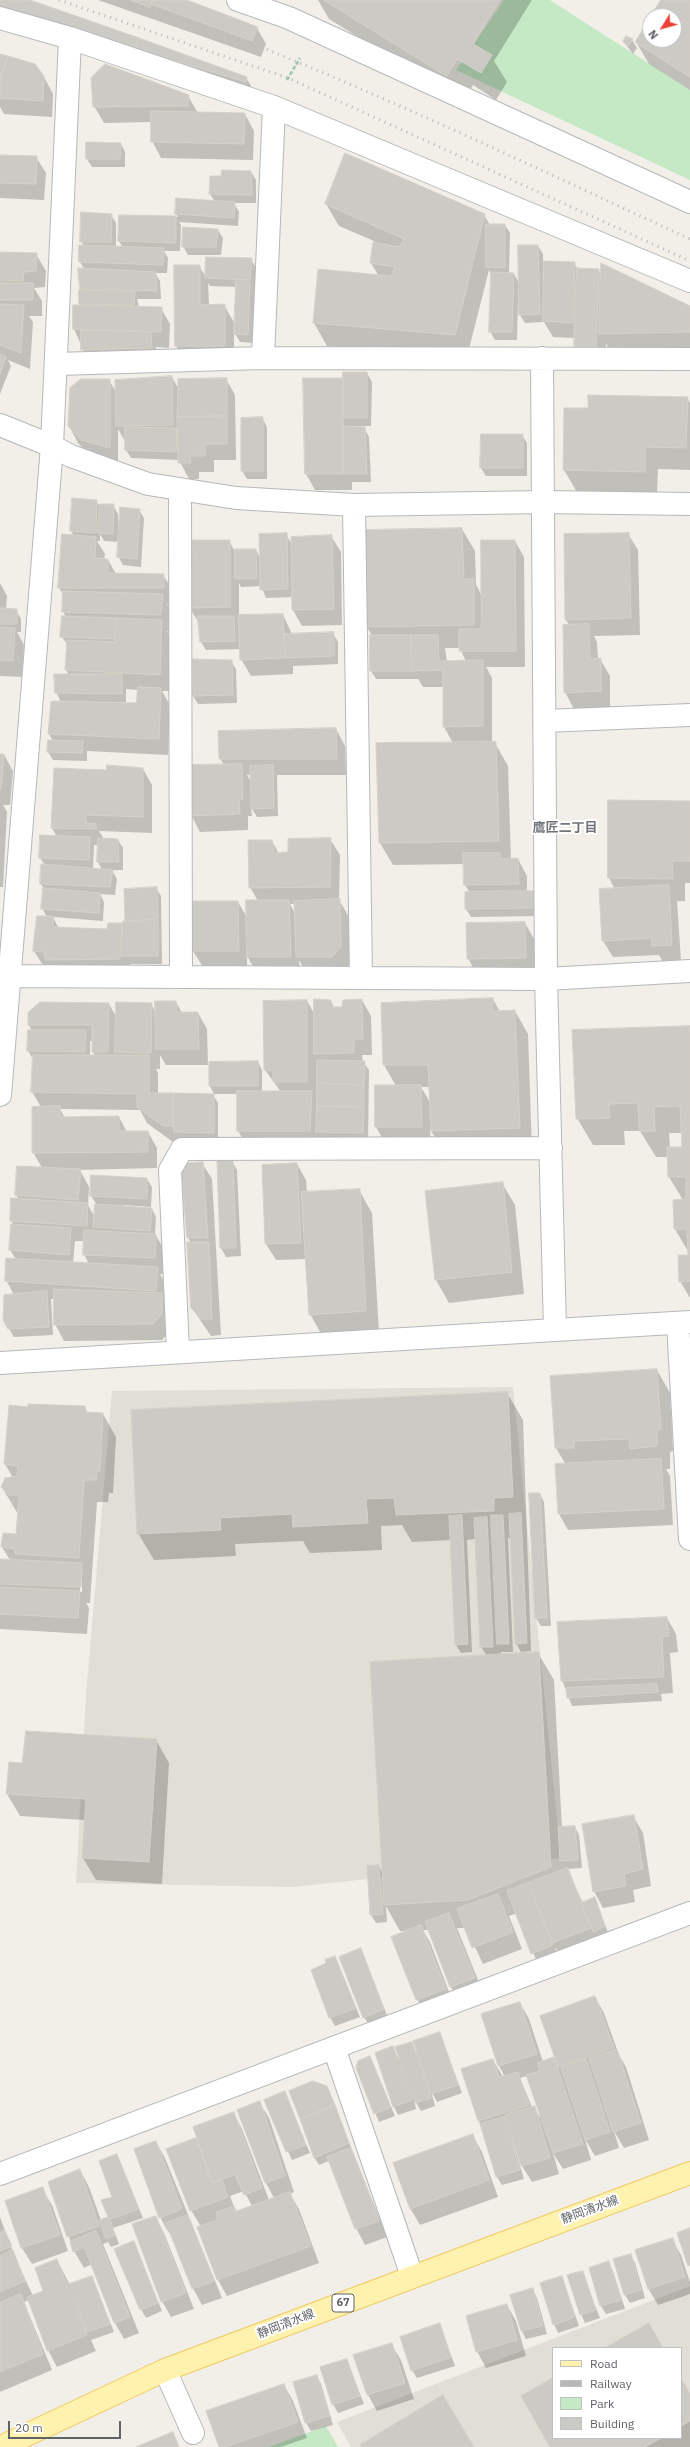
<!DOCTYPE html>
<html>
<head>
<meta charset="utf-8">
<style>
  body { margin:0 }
  #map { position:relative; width:690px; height:2447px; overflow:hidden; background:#f1efe8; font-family:"IBM Plex Sans",sans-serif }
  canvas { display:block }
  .legend { position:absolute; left:552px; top:2347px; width:130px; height:92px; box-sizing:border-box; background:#fff; border:1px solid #bfc1c3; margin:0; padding:5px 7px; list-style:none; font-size:12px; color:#5f6368 }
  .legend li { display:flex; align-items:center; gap:8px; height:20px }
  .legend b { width:20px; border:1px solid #bfc1c3 }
  .north { position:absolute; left:642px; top:8px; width:40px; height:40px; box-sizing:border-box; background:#fff; border:1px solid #bfc1c3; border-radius:50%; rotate:233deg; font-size:11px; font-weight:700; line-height:16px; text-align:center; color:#5f6368 }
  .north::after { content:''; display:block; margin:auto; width:14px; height:18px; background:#ea4335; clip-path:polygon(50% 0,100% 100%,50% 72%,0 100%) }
  .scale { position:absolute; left:8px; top:2421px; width:113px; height:18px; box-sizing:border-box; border:2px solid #5f6368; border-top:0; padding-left:5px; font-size:12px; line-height:14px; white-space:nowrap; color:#5f6368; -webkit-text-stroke:3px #fff; paint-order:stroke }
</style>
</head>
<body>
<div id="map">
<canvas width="690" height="2447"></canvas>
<ul class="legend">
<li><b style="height:5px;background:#fff2af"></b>Road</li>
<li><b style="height:5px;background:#b6b7b8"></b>Railway</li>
<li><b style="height:11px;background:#c5e8c5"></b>Park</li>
<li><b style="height:11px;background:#cccac5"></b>Building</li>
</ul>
<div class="north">N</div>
<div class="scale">20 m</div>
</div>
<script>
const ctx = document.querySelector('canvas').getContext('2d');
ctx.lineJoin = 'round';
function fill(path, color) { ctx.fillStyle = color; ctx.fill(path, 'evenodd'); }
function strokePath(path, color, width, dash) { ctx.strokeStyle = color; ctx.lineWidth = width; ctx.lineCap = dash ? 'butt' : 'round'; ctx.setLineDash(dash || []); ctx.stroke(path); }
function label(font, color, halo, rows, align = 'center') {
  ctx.font = font + ' "IBM Plex Sans","Noto Sans JP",sans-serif'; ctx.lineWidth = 4; ctx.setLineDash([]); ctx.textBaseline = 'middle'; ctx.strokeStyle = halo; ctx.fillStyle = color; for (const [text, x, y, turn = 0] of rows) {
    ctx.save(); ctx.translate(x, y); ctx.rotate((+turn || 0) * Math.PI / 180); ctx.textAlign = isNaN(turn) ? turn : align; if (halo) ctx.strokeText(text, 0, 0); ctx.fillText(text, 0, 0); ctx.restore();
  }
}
const education = new Path2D(`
  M513,1387L561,1858L293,1887L76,1883L86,1695L112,1391Z
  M690,2286V2447H351L337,2422ZM553,2348H681V2438H553Z`);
const green = new Path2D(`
  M504,0H550L690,90V180L456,70Z
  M326,2426L338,2447H269Z`);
const shadow = new Path2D(`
  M0,0H27L246,77L251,86L250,90Z
  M98,0H186L257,28L266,44L261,57Z
  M318,0H532L494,61L507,82L496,100L473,85L463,102L329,19Z
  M663,0H690V90L649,64L636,42L650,20V40H674V16H653Z
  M632,40L637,48L633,54L624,42Z
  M0,55L44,77L53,94L52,117L4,114L0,107Z
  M188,96L198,113L245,114L254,131L253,160L161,158L152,141V122L104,123L94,106Z
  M121,144L125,152V167H92L87,159Z
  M0,156L36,157L46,173L44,200L0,198Z
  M251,172L256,180V203H234L239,212L238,226L179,222L181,225L180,251H164L168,258L167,273H155L160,281L161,299H137L139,307L161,308L170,324L169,348L156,347V356L87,358L74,329V306H81L79,269H84L80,262L84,246L81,241L111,215L116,223V247L123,248L119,241L120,216L178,217L176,214L215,202L210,194L222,177Z
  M326,204L484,215L490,225H505L510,233L509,273L514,274L519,283L538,246L543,254V278L574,263L578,269L598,270L602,276L690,307V348L609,350L606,343L605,363L584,362L575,346V338L553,337L544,322L525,323L520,315V301H518L517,340H495L490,331L492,276L489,270L467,357L327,346L314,323L319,270L378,275L371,263L374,241L339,226Z
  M218,230L223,238L221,255H188L183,246Z
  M0,253L36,254L46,271L45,287L34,288L42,301V316H29L33,322L30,369L8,360L11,366L0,394Z
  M251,259L256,268L253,343L240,342L234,332V362H186L176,346L199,266L206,277ZM208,283L210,286L237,287L235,324L224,305H209Z
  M367,373L372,382L371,426H357V428H364L369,437L371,482H352V490H315L306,474L344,382Z
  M172,377L179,390L226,379L235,395L236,460H214V472H199V479H189L179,460L131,458L126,450V443L118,429V463L91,456L78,443L69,426L109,380L116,392Z
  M687,398L690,403V470L658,469L657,494L577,492L564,470L589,409Z
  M262,418L267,427V479H247L242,471Z
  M482,435H522L527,443V476H486L481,468Z
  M96,501L101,508L113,505L118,514V529L139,510L144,518L141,567L123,565L118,556L119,542L104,541L100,534V541H97L105,554L104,560H108L116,574L163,575L173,591V604H167L171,611L170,631H167L170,637L169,691H162L170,705L168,755L87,751V761L53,760L48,752L53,741L49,734L61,702L56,692L69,675L66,670L68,645L61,636L66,618L63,611L64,596L59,588L74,536L71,531ZM126,689L138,690L137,704L113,703V702H126Z
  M462,529L475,551L476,585L482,596L515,541L524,557L525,667H486L492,678V743H495L508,766L511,860L518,859L527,876V892H534L538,900L539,916L471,917L466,909L470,893L465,885L464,864L393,865L380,843L453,743L444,727V687H423L418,679H376L371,671L372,636L367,627ZM445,648H460L466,662H447Z
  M286,534L292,545L331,536L341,552L342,625L302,626L293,610V597L266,598L261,586L241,587L239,583V616L283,615L292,634L333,633L338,642V664L293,666V674L251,676L241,659V649L206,650L201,642L200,625L190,608L229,541L236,553L256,550L260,558Z
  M628,534L638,550L640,635L594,636L597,642L598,660L600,659L610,676V708L574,709L565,692L570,626L566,620L565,535Z
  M0,583L7,596L6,610H16L21,619V632H17L24,645L22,677L0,676Z
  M194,660L231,661L236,669L237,703L198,704L193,696Z
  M336,729L345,746L346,775H277L278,816L257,817L251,807L252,816H248V830L200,832L191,815L224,765L220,758ZM247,775H252V783Z
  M0,755H4L13,771L10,805H3L7,812L3,887H0Z
  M143,769L152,785V833L99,831L104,839L118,840L123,848V870H112L117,879L115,895L100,894L104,902L103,921L53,917L59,929L108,930L121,924L124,928L126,922L125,890L156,888L161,896L162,964H130L129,976L44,967L34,951L35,930L47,917L42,908L44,889L41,884L45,865L40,858L57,837L52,828L107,771ZM94,845H98V862L102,870L93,869Z
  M690,802V883H685V901H677L681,961L663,962L659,955L613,957L603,941L615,889L609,878Z
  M330,839L340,855L339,900L349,917L350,964L341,973H307L299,960L300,973H257L247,956V967H203L193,951V902H238L248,919L258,901L250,887L272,841L279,854L289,853ZM290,904H295V914Z
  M525,923L534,939L535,974L477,975L468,958Z
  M493,999L500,1012L515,1011L528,1034L532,1150L445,1154L430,1129L431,1143H385L376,1127V1086H396L384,1065L382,1004ZM421,1087H430L431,1104Z
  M362,1000L371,1016L372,1055H362L363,1062L369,1070L368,1141L322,1140L320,1136L319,1147H248L238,1131V1094H214L210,1086L258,1062L262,1070V1092H281L265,1070L307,1001L315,1015L331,1001L334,1008H343Z
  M176,1002L182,1013H198L207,1029L208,1065H166L160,1055V1069H156L158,1073V1094H172L175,1098L213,1095L218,1103V1141L173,1142L147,1123L140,1110L60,1109L65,1118L119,1117L127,1132H148L157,1148V1168L75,1170H80L89,1187L88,1205L95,1218L97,1205L91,1196L147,1179L152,1187L151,1207L124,1205V1207L152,1209L156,1217L155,1234L165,1251L164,1274H160L166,1285L171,1330L162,1340L64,1341L55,1324V1299H51L53,1335L14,1337L4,1320L14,1295L6,1280L16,1259L10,1250L13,1225L11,1220L19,1200L16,1195L18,1167L42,1168L33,1152L41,1107L32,1092L33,1059L28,1051L32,1031L29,1025L109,1004L117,1018L151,1004L156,1013ZM90,1041H93V1051L95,1056H90ZM75,1241H84V1254L89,1264L73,1263Z
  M690,1027V1298L680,1281L689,1253L675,1229L683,1200L669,1177L668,1157H656L640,1131H624L625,1145H593L577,1118ZM669,1133H682L683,1148H670Z
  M232,1161L237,1170L241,1256L226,1257L221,1248L218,1162Z
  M202,1163L212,1179L221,1335L211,1336L192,1308L191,1243L188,1238Z
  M297,1164L306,1180L307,1193L359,1190L372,1213L379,1333L323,1337L310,1314L306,1259L276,1260L266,1244L263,1166Z
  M502,1183L515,1205L524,1294L449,1303L436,1280L426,1191Z
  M657,1370L670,1393L673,1451L670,1452V1469H666L670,1476L673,1525L568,1530L559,1514L566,1465L556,1448Z
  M507,1393L523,1420L531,1651L521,1652L516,1643L511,1538H508L513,1652H501V1655L538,1653L554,1680L562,1828L575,1827L579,1835L582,1868L567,1869L583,1903L595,1899L609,1935L562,1958L555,1947L557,1954L537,1962L517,1913L509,1916L522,1949L483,1964L466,1928H457L484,1995L460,2003L451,1987L429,1930H423L430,1942L454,2005L427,2016L417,1999L408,1931H400L386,1906L387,1922L376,1923L371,1915L379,1866L383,1874L487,1656L481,1647L476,1539L467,1540L472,1652L461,1653L456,1645L451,1540L412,1542L402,1525L381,1526L382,1550L310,1553L303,1541L235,1544L236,1556L154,1560L138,1533Z
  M85,1407L88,1414H103L116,1437L113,1493H109L108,1502H97L90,1603H86L89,1608L87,1634L0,1629V1560H10L2,1547L17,1535L18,1514L3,1489L2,1484L6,1479L13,1478L5,1464L29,1408ZM80,1580H82V1592H80Z
  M540,1494L544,1502L551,1626H541L536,1618Z
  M667,1618L676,1634L678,1652L670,1653L673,1693L661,1694L662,1701L572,1706L562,1680Z
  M156,1740L169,1763L162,1884L96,1880L83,1858L85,1820L20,1816L7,1794L23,1764Z
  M633,1816L643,1833L651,1886L633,1890L635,1902L603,1908L594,1891Z
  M361,1949L388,2018L369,2025L364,2017Z
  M335,1957L360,2017L335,2026L330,2017L327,1964Z
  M595,1997L604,2013L619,2055L626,2067L649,2140L624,2148L614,2131L619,2148L595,2156L585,2139L591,2160L563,2169L553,2153L559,2174L532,2182L522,2166L514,2138L512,2139L524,2179L502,2185L497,2177L479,2121L493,2060L503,2077H505L499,2066L482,2015L520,2003L529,2019L543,2062L556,2058ZM527,2076L541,2117H540L532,2107L520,2078Z
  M440,2033L462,2093L437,2102L431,2091L435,2106L421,2111L414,2099L416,2109L398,2115L394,2107L393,2048L399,2059L411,2043L418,2055Z
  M370,2057L395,2116L379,2122L357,2068Z
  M327,2087L387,2237L365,2245L356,2228L329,2161L319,2165L314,2157Z
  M284,2093L310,2153L292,2160L265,2101Z
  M259,2102L269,2118L294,2192L290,2194L299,2209L319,2263L227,2296L218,2280L198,2228L201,2227L191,2210L168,2149L198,2138L233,2113L242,2129L269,2200L274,2198L266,2183L239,2110ZM244,2191L252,2206L236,2212L230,2196Z
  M473,2136L482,2152L498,2197L420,2225L410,2208Z
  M156,2142L165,2158L222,2298L202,2305L193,2288L171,2233H169L160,2217Z
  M117,2156L143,2218L113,2228L119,2244L111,2247L108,2242L103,2244L139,2333L124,2339L115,2323L92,2264L84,2268L74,2251L49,2182L80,2170L89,2187L101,2220L109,2218L113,2197Z
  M42,2189L52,2205L68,2251L32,2264L22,2248L6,2202Z
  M0,2217L14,2255L33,2296L44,2292L57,2260L70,2285L92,2277L114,2332L91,2340L96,2351L57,2367L48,2350L29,2300L24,2302L52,2370L0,2392Z
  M155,2217L164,2233L194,2309L171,2317L162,2301Z
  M672,2239L681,2255L690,2282V2294L658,2305L648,2288Z
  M134,2242L162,2311L146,2318L141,2309Z
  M630,2255L635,2263L645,2298L630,2303L625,2295Z
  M608,2262L613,2271L625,2309L606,2314L601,2306L590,2269Z
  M582,2272L600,2318L585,2323L581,2314Z
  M562,2277L579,2326L558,2333L554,2324Z
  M533,2290L537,2298L547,2334L526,2339L522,2331L512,2295Z
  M507,2305L516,2321L526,2356L486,2368L477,2351Z
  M440,2325L455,2366L417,2378L412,2370Z
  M391,2344L401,2360L414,2399L377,2411L368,2395L355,2356Z
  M347,2360L364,2404L338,2413L333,2404Z
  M317,2376L321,2384L333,2425L311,2431L306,2423L294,2383Z
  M553,2379V2438H681V2380L690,2396V2447H552Z
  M284,2385L293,2401L307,2438L281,2447H220Z`);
const building = new Path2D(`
  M0,0H30L139,38L135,49L0,8Z
  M131,0H153L150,7Z
  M153,0H187L258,27L252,41L151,4Z
  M324,0H500L473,44L492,55L481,73L457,59L447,76Z
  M661,0H690V77L635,42L650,18V40H674V16H651Z
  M626,36L633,39L628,46L623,42Z
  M139,38L247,77L246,82L135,49Z
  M0,54L8,56L0,80Z
  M8,56L35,64L44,76L43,101L0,98V80Z
  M105,64L189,95L188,106L93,107L91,78Z
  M151,111L245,113L244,144L151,142Z
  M86,142L121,143L120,159H86Z
  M345,153L485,214L455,335L313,323L318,269L391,276L395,267L370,263L373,242L399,247L404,239L325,204Z
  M0,155L37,156L36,184L0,183Z
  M222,170L251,171L252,195L209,194L210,176H221Z
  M176,198L235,202L234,218L175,214Z
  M81,212L112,214L111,242H80Z
  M119,215L176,216V243L118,241Z
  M486,224H505V268L486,267Z
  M183,227L218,229L216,247H182Z
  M79,245L164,248L163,265L79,262Z
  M518,245H538L540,314L519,315Z
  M0,252L37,253L36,271L24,272L23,281L0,280Z
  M206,257L252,258L250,280L205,278Z
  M544,261L575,262L573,323L543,321Z
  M601,263L690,306V332L599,334Z
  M174,265H200V305L225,304V346H175Z
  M78,268L156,272L157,291L80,289Z
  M577,268L599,269L596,347L574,346Z
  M491,272L514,273L512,332H489Z
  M236,279L250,280L248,335L234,334Z
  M0,283H33V300H0Z
  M79,290L135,292L134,305L79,304Z
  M0,304L24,305L21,353L0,345Z
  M73,305L162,307L161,332L73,329Z
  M81,330L151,332L152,348L81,350Z
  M0,354L6,357L0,374Z
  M343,372H367V418H343Z
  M172,376L173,425L116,426L115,380Z
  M227,378V416L177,417L178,379Z
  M303,378H343V474H305Z
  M81,379H110V448L81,440L68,426L70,388Z
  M588,395L688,397L686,448L645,447V472L563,470L564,408H588Z
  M227,416V444H205V456H190L191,463H178L177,417Z
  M263,417V471H241V418Z
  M343,426L365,427L367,474H343Z
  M125,427L177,428L176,452L125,450Z
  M481,434H523V468H480Z
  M72,498L97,500L96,533L70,531Z
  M100,504H114L113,534L98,533Z
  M120,507L140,509L137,559L117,557Z
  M462,528L464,579H474V625L366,627L364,530Z
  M287,533L288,589L260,590L259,534Z
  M629,533L631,618L565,620L564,534Z
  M62,534L96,537L95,558L108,559V573L164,574V588H58Z
  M332,535L334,609L292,610L291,537Z
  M188,540H230V607L189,608Z
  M481,540H515L516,651H459V629H481Z
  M235,549H256L257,578L235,579Z
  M63,591L163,594L161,615L62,612Z
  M0,608L17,609V624H0Z
  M283,614L285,658L240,660L238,615Z
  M62,616L116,618L115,639L60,637Z
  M198,616H234L235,641L200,642Z
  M116,618L162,620L160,675L65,670L67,640L115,642Z
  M589,624L590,659L601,658V691L564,693L563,625Z
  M0,627L15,628L13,661L0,660Z
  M334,632V656L285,658L284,634Z
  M370,635H411L412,671H370Z
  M411,635H438L439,661L483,660V726L443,727V670L412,671Z
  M193,659L232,660L233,695L192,696Z
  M54,674H122V694L55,693Z
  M138,687L161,688L159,739L48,734L51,701L136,703Z
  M336,728L337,759H219L218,731Z
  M48,740L83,741L82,753L47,752Z
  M496,742L499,841L379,843L376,743Z
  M0,754H4L1,789H0Z
  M242,764L243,799L239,800L240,814L190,816L187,765Z
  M107,765L143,768V817L86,815V823L96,824V829L51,828L54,768L106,770Z
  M273,765L274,808L251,809L250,766Z
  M608,800L690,801V861H672L673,879L608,878Z
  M40,835L90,837L89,860L39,858Z
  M98,838L118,839L119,862H97Z
  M331,838L330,887L249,888L248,840H272L274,853L288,852V839Z
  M463,853H500V859L518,858L519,884L464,885Z
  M41,864L113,870L110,887L40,884Z
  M669,885L672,945L652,946V938L602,941L599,889Z
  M157,887L158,919L125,921L124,889Z
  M43,888L100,893L99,913L41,909Z
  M534,891L535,908L465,909V892Z
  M340,899L341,947L332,957H296L294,901Z
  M246,900H289L291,957H247Z
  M192,901H238L239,951H192Z
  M37,916H53V927L107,929L108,923H122L120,959L45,960L44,952L33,951Z
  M123,921H158V956H122Z
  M525,922L526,958L467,959L466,923Z
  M493,998V1011L515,1010L520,1128L431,1131L428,1065H383L381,1003Z
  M314,999L331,1000V1007H342L343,1000L362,999L363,1039H354V1053L314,1054Z
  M307,1000V1082H273V1071L264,1070L263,1001Z
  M155,1001H176L177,1012H198L199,1049H156Z
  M40,1002L109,1003L108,1052H92V1025H28V1013Z
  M116,1002L152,1003L151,1053L115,1052Z
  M690,1026V1281L679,1282L678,1255H688L687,1229H674L673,1200L686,1199V1177H668L667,1147H682L680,1106L654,1107L655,1131H639L638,1103L609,1104L610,1118L576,1119L572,1030Z
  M28,1030H86L85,1052L27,1051Z
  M33,1055H149V1093H173V1126H163L137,1107V1094L31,1092Z
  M317,1060L365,1061L364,1085L317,1083Z
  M258,1061V1086H209V1062Z
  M317,1083L364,1085V1107L317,1106Z
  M375,1085H421L422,1127H375Z
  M237,1091H312L310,1131H237Z
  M174,1093L214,1094V1133L174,1132Z
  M60,1106V1117L119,1116V1131H148V1152L32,1153V1107Z
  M317,1106L364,1107L363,1133L316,1132Z
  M233,1160L236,1248H220L217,1161Z
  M203,1162L208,1238H187L181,1171L188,1163Z
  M297,1163L301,1243L265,1244L262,1165Z
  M17,1166L81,1169L78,1200L15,1195Z
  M91,1175L147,1178V1199L90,1196Z
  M503,1182L512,1272L435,1280L425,1191Z
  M360,1189L366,1311L309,1315L301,1192Z
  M11,1198L88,1203L87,1226L10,1221Z
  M95,1204L152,1208L150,1231L93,1227Z
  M11,1224L71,1228L69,1255L9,1250Z
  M84,1230L156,1234L155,1258L83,1255Z
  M187,1242H209L212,1319H201L191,1308Z
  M6,1258L158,1267L156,1291L5,1281Z
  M54,1289L162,1293V1314L153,1324L54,1325Z
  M47,1291L49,1327L8,1329L3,1320L4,1295Z
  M657,1369L661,1429L657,1430V1446L630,1449L629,1439L574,1441V1448H555L550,1376Z
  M508,1392L513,1497L494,1498V1511L396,1515L394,1498L366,1499L368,1523L293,1527L292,1514L220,1518L221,1530L137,1534L131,1410Z
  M28,1404L85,1406V1412L103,1413L100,1471H97L96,1480H84L79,1558L15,1554V1549L1,1547L3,1533L16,1534L19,1495H9L1,1487L5,1478L17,1476L18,1466L4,1464L9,1405L28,1407Z
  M661,1459L664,1509L558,1514L555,1464Z
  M529,1493H540L547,1618H535Z
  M521,1513L527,1643L515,1644L509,1514Z
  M462,1515L468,1644L455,1645L449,1516Z
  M491,1515H503L509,1644H497Z
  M487,1517L493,1647H480L474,1518Z
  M0,1559L82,1563L81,1587L0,1584Z
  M0,1587L80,1591L78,1618L0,1614Z
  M667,1617L669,1636L662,1637L664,1677L561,1681L557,1622Z
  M539,1652L551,1867L468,1900L384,1905L370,1662Z
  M657,1684L658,1692L567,1698L566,1688Z
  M26,1731L157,1739L149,1862L82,1858L86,1799L6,1794L9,1762L22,1763Z
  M634,1815L643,1869L624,1874L626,1886L593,1892L582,1824Z
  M575,1826L578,1860L560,1861L558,1827Z
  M379,1865L383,1914L370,1915L367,1866Z
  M568,1868L591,1928L552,1943L528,1883Z
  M528,1883L553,1945L531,1954L507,1891Z
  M498,1894L513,1932L472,1948L457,1909Z
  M595,1897L605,1926L593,1932L581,1903Z
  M449,1913L475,1978L450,1987L425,1922Z
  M421,1925L446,1989L416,2000L391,1937Z
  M361,1948L384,2009L363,2018L339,1957Z
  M335,1956L356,2008L329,2018L311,1970L326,1963L325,1960Z
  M595,1996L614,2047L558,2067L540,2016Z
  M520,2002L537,2054L498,2066L481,2014Z
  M440,2032L458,2085L431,2094L413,2041Z
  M412,2042L431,2098L415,2103L395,2047Z
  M393,2046L412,2100L393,2107L375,2053Z
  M617,2049L641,2123L613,2132L589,2058Z
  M370,2056L391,2107L374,2114L356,2068L358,2061Z
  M554,2057L583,2144L553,2153L526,2075L540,2071L538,2063Z
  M493,2059L499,2077L518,2072L529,2105L478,2121L461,2069Z
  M586,2059L610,2132L585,2140L561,2068Z
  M313,2081L327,2086L335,2105L300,2119L289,2091Z
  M285,2091L306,2145L286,2152L264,2100Z
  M260,2101L285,2176L265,2183L237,2110Z
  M335,2105L349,2143L314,2158L300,2119Z
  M535,2106L550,2158L521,2166L505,2115Z
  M234,2112L262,2188L244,2195L235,2175L212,2182L193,2127Z
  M504,2117L520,2170L496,2177L480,2124Z
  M473,2134L489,2180L410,2209L393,2163Z
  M196,2138L212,2182L222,2180L228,2197L190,2211L166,2149Z
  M156,2141L182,2209L159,2218L134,2149Z
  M351,2148L379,2221L355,2229L327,2157Z
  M117,2154L139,2209L110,2219L115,2235L106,2239L99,2220L108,2217L101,2200L112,2197L99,2161Z
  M80,2169L99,2226L67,2237L48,2182Z
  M43,2187L60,2235L21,2248L5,2201Z
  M290,2192L311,2246L217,2280L197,2227L218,2220L216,2212L234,2206L236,2211Z
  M188,2215L214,2281L192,2289L166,2223Z
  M156,2216L186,2293L161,2302L132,2224Z
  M690,2228V2265L688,2266L677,2233Z
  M5,2231L12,2246L0,2251V2233Z
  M96,2231L130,2317L114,2323L84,2247L73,2252L70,2242Z
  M673,2238L685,2277L648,2289L635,2250Z
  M134,2241L158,2303L140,2310L114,2249Z
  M13,2250L25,2281L0,2292V2256Z
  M631,2254L641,2290L624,2295L613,2259Z
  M57,2259L87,2335L47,2351L27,2297L43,2291L35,2268Z
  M609,2261L621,2300L600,2306L589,2268Z
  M583,2271L596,2310L580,2315L567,2275Z
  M92,2276L110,2324L87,2332L69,2284Z
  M562,2276L575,2317L553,2325L540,2283Z
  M533,2288L543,2326L521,2331L510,2295Z
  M21,2294L43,2354L0,2372V2303Z
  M507,2304L517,2340L476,2352L466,2316Z
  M440,2323L451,2357L411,2371L400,2337Z
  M649,2323L663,2348H605Z
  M392,2343L405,2383L367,2395L353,2355Z
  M347,2359L360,2396L332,2405L320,2367Z
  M317,2375L329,2416L305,2423L293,2382Z
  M553,2378V2438H661L645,2447H550L521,2396Z
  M681,2378L690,2394V2421L681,2426Z
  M284,2384L298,2422L225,2447H219L206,2411Z
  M443,2395L474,2447H362L360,2445Z
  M173,2432L179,2447H136Z`);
const path = new Path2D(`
  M287,80L300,58`);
const pedestrian = new Path2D(`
  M165,2370L193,2433`);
const minor = new Path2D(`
  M238,0L289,18L690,202
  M0,18L70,38L274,107L690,281
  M263,358L274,107
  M542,358L546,979L555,1330
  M56,364L263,358L690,359
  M0,425L52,446L71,456L148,484L236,498L354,505L544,502L690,504
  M180,491L181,977
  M354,505L361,978
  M545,721L690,715
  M9,976L546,979L690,971
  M0,1095L52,446L70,38
  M678,1323L690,1539
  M178,1352L170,1170L182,1149L551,1148
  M0,1363L690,1322
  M334,2048L412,2276
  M0,2174L690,1913`);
const primary = new Path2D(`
  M1,2447L165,2370L690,2173`);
const rail = new Path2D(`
  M59,0L288,78L690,261
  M119,0C160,14 203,24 243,40C395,100 542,171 690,239`);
const shields = [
  [343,2303,22]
];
const shieldNames = [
  ["67",343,2303]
];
const streetNames = [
  ["静岡清水線",590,2210,-20],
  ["静岡清水線",286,2324,-21]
];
const neighbourhoodNames = [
  ["鷹匠二丁目",565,828]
];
fill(education, '#e1ded6');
fill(green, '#c5e8c5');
fill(shadow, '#0003');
fill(building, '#cccac5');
strokePath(building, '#d6d1c6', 1);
strokePath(pedestrian, '#b5b8bc', 24);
strokePath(minor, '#b5b8bc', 24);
strokePath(primary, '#f2c960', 24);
strokePath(path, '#9cc7a9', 2.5, [4, 2]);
strokePath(pedestrian, '#fff', 22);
strokePath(minor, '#fff', 22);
strokePath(primary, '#fff2af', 22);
strokePath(rail, '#b6b7b8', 3, [1, 5]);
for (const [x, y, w] of shields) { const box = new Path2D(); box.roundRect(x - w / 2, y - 9, w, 18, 3); ctx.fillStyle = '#fff'; ctx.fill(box); strokePath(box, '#5f6368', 1); }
label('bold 11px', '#5f6368', null, shieldNames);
label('12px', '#5f6368', '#fff', streetNames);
label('bold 13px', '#70757a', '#fff', neighbourhoodNames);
</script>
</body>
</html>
